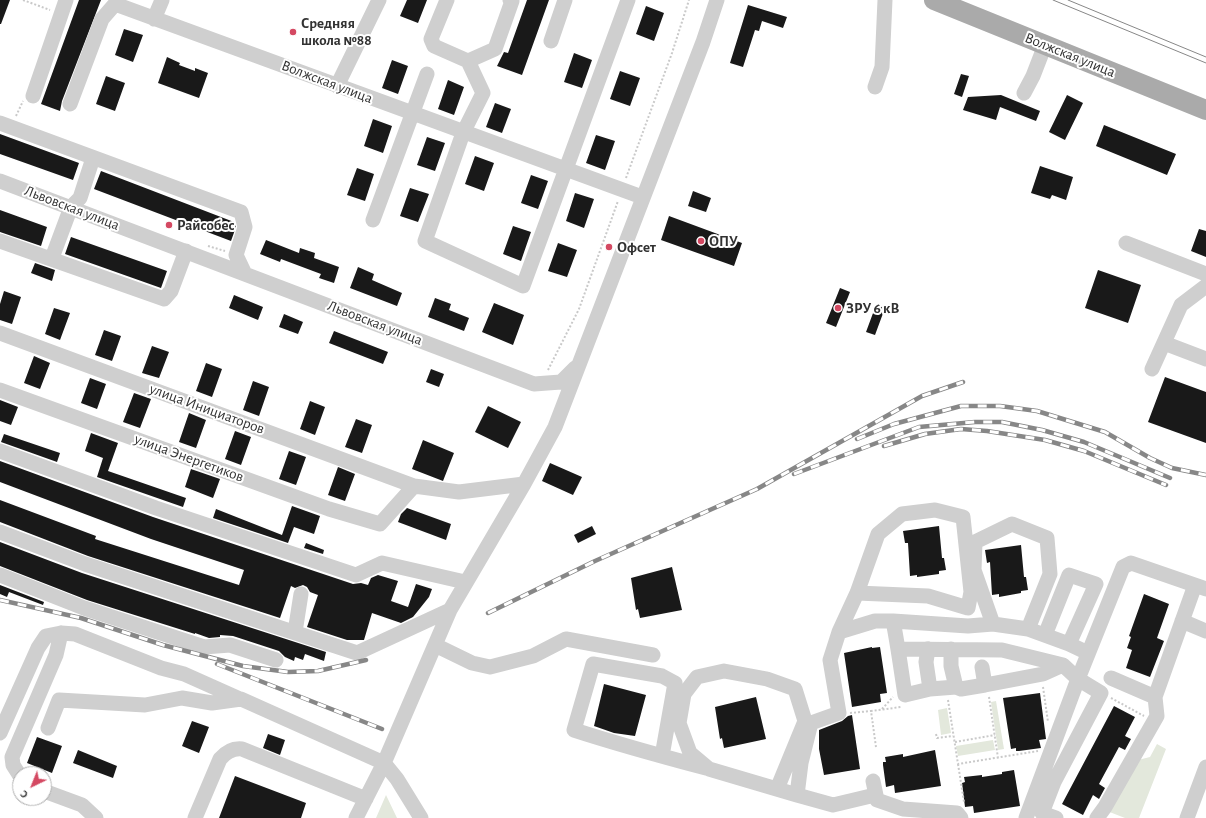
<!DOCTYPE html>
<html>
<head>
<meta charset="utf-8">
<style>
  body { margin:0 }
  #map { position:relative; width:1206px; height:818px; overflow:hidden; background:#fff; font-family:"Alegreya Sans",sans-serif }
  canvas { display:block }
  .north { position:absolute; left:12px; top:766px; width:40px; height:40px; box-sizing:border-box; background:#fff; border:1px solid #adadad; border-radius:50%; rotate:223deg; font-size:11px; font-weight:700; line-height:16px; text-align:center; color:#323232 }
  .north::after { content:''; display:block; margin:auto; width:14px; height:18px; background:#d44962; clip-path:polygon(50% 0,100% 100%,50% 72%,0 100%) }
</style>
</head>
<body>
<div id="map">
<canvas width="1206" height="818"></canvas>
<div class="north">С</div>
</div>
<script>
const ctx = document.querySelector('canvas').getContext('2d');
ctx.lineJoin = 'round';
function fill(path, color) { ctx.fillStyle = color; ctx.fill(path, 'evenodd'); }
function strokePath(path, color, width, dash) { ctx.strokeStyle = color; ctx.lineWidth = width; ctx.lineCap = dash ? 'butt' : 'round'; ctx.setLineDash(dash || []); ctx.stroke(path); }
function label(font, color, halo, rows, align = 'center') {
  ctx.font = font + ' "Alegreya Sans",sans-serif'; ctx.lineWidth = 4; ctx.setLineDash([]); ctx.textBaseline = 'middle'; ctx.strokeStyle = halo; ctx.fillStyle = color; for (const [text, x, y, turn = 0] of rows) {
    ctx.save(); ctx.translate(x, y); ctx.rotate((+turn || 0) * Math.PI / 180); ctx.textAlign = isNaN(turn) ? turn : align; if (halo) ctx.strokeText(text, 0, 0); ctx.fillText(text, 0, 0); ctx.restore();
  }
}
const green = new Path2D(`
  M996,701L1004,749L998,750L991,702Z
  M947,708L951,733L941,735L938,710Z
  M993,740L995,750L958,756L956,746Z
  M1157,744L1166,749L1139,818H1125L1107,811L1138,760L1150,757Z
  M386,795L397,818H376Z`);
const building = new Path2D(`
  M0,0H10L1,24H0Z
  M79,0H101L62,101L60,111L41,104Z
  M407,0H427L418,23L400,16Z
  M527,0H549L522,75L497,66L504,52L508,53Z
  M748,5L787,17L783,28L762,21L759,31L755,30L743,67L730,63Z
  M646,6L664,13L654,41L636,34Z
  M124,29L143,35L133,62L115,55Z
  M574,53L592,60L582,88L564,82Z
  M167,57L180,63L179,65L195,71V68L208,73L199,98L158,83Z
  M392,60L408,66L398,94L382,88Z
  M620,71L640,78L630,106L610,99Z
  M961,74L969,76L962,97L954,94Z
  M106,76L125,83L115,111L96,104Z
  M448,80L464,87L454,115L438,109Z
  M1001,95L1040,111L1036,121L1000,107L996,120L963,110L968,97Z
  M1067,95L1083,103L1065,140L1049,132Z
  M495,103L511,109L502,133L486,127Z
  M373,119L392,126L383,153L364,146Z
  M1104,125L1176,154L1167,175L1096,146Z
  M0,134L79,163L73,180L0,154Z
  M596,135L615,141L605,170L586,163Z
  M427,137L445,143L435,171L417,165Z
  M475,156L494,163L484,191L465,184Z
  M1040,166L1073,177L1066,200L1052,195L1050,199L1031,193Z
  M357,168L374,174L365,201L347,195Z
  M101,171L234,222L236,227L231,241L94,189Z
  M531,175L548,181L538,209L521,203Z
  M410,188L429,194L418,222L400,216Z
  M693,191L711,198L706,212L688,206Z
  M575,193L594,199L584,228L566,221Z
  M0,210L47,227L41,246L0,232Z
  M669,216L742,243L734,266L661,240Z
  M513,226L531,232L521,261L503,254Z
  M1199,229L1206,231V257L1191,251Z
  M71,237L167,271L161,288L65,254Z
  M266,240L299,253L300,248L315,253L314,258L339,267L334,283L319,278L321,274L281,259L280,262L260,254Z
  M558,243L577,250L567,277L548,271Z
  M35,263L55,270L52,281L31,273Z
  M358,267L374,274L372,280L402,293L397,306L350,288Z
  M1098,270L1141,285L1128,323L1085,308Z
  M840,288L850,292L836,327L826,323Z
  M4,291L21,297L12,324L0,320V304Z
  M234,295L263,307L258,320L229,308Z
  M435,298L451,304L449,310L469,318L464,331L428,317Z
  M494,303L524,315L513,345L482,332Z
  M876,305L885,308L875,335L866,332Z
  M54,308L70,313L60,340L45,334Z
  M284,314L303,322L298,334L279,327Z
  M104,330L121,336L112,361L95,355Z
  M334,331L388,352L383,364L329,343Z
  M152,346L169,352L159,378L142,373Z
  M34,356L50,363L40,389L24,383Z
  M206,363L222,369L212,397L196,391Z
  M431,369L444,374L439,387L426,382Z
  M1165,377L1206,392V443L1148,422Z
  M90,378L106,384L97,409L81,403Z
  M253,381L269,387L259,416L243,410Z
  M134,393L151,399L140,428L123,422Z
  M0,400L18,407L11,425L0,421Z
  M310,401L325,407L315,435L300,429Z
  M488,406L521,422L508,448L475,432Z
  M189,413L206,420L196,448L179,442Z
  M356,419L372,425L362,453L345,447Z
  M235,431L251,437L241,465L225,459Z
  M91,433L118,443L108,471L186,498L183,507L97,477L103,458L85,451Z
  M4,434L60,453L57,462L1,442Z
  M423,440L454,453L443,481L412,469Z
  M289,451L306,457L296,485L279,479Z
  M0,461L153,517L353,584L361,583L368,585L371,578L378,575L398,581L391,601L408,607L416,584L432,589L429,597L413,617L401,623L372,613L364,640H347L307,627L318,595L310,592L307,587L303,585L295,588L291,586L280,618L88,556L0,522V500L96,536L95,539L239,585L244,570L151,539L0,482Z
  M550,463L582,477L573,495L542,481Z
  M338,467L355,474L345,501L328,495Z
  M191,469L220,479L213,498L185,487Z
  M292,506L320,516L314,534L294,527L288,543L213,518L216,509L282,535Z
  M407,508L451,524L446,540L398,522L401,514Z
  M592,526L596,534L578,543L574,535Z
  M939,526L942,558H944L946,570L939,571V574L917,577V575L910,576L908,543H905L903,531Z
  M0,542L82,573L326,652L324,661L305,654L303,660L295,657L294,661L285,657L279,651L233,636L220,635V637L209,638L195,633V634L87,600L0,566Z
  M306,543L324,550L323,554L304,548Z
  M1021,545L1024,577H1026L1028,590L1021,591V593L999,597V594L992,595L990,562L987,563L985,550Z
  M672,567L682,610L640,618L638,609L636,610L631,578Z
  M0,585L44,602L43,605L9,592L7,597L0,594Z
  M1144,594L1169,604L1157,638L1164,641L1150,677L1126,668L1132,650L1127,648L1131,637L1129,636Z
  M872,647V648L880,647L887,693L880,694L881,702L852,707L844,653Z
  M604,684L646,695L635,736L614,733L594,726Z
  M1040,693L1046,739L1039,740L1041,748L1019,751H1016V748L1011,749L1003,698Z
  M756,697L766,739L724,748L722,738L720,739L715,707Z
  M1114,706L1135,717L1125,736L1131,739L1125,750L1119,747L1099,784L1105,788L1099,799L1093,795L1083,815L1062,804Z
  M852,715L860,769L824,775L819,749V730L842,721L848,716Z
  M192,721L209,727L199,753L182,746Z
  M268,734L285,740L280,755L263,748Z
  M37,737L62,746L52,773L27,763Z
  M78,750L117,766L113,778L73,763Z
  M935,750L941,786L895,793L894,785L886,787L883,765V762H886L885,757L903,754V757Z
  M1014,770L1020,806L974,813L973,806L965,807L962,783L965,782L964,777L982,775V777L1002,774V772Z
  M235,776L306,803L301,818H219Z`);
const path = new Path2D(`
  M23,0L50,10
  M16,116L23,101
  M626,178L672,53L689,0
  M208,246L225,251
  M548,370L579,309L618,201
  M1043,687L1048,722
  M989,697L998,758
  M1111,698L1144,716
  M948,700L958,764L1038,751
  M882,709L893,697
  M850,713L871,711
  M936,734L937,738L953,736
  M955,742L995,735
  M876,747L871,711L901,707
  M958,764L964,802`);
const minor = new Path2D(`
  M447,0L431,39L434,46L468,61L483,93L463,133L425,241L523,286L628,0
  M154,19L162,0
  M551,41L565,0
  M468,61L495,49L512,1L510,0
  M337,86L379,0
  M875,87L882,67L885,0
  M1024,93L1033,76L1045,45
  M33,96L66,0
  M70,104L102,19L115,4L642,197
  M0,123L241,212L245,227L236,255L245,274
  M0,181L534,384L561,382L575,368
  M373,220L427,74
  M0,241L164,299L171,291L186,251
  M1126,243L1206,274
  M52,258L71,207L80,198L93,158
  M0,333L414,486
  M1164,343L1206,359
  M1152,369L1181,305L1206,286
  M0,390L329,509L380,524L414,486L459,492L524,484
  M0,451L156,508L356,575L382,563L465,582
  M0,532L85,564L357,653L450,610
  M0,575L84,608L204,647L230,645L276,660
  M893,621L968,626L993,624L1028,629L1069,644L1088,653
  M1182,621L1206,631
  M993,624L974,570L975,542L1012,524L1047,538L1050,574L1028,629
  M295,632L301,594
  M839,632L857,593L878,534L902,514L935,510L963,517L971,592L968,608L928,596L857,593
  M1045,635L1069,575L1096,584L1069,644
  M435,645L472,663L490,667L533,656L566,639L653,655
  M899,649L1002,650L1063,665L1078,679L1101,693L1054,782L1042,813L1056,818
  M928,649L926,662L930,689L956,687
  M951,649V666L956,687L961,689L985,685
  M982,667L985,685L1043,674L1063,665
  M1111,678L1155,697L1195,585
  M48,728L59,700L145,705L182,698L212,703L241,699L384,763L397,779L421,818
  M0,733L38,648L46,636L61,633L75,634L161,668L184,674L240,699
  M662,756L675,683L662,676L593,664L574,730C617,744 661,756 706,768
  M20,776L13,765L12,757L56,655L61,633
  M873,781L877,800L903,809L957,813L961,818
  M777,789L805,721L795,689L767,679L724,671L697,677L684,694L679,723L690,753L709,769L797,795
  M44,791L82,805L96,818
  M875,795L833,805L797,795L801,763L811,723L839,713L830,660L839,632L875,621H893C898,646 901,670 905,695L930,689
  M195,818L220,759C226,752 233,748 242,749L366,799
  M356,818L384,763L450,610L524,484L555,427L703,42L717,0
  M1026,818L1078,679L1123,567L1131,563L1206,589
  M1097,818L1105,807L1157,716L1155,697
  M1187,818L1206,767`);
const major = new Path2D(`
  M934,0L1206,110`);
const tram = new Path2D(`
  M1053,0L1206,63
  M1068,0L1206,57`);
const rail = new Path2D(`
  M857,439L894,424L961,406H1000L1037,411L1105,432L1150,458L1172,468L1206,475
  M884,446L925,434L961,429L987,431L1045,440L1084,451L1166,485
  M794,474L919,427L975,422H1002L1042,430L1084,442L1170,478
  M0,600L81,618L163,645L243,666L288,672L318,671L366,660
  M488,613L595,561L757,489L922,396L963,382
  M217,664L382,729`);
const markers = [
  [293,32,4,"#d44962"],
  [169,225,4,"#d44962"],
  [701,241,4,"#d44962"],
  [609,247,4,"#d44962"],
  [838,308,4,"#d44962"]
];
const poiNames = [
  ["Средняя",301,23],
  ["школа №88",301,40],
  ["Райсобес",177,225],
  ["ОПУ",709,241],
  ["Офсет",617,247],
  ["ЗРУ 6 кВ",846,308]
];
const streetNames = [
  ["Волжская улица",1070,55,22],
  ["Волжская улица",327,82,21],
  ["Львовская улица",72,208,21],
  ["Львовская улица",375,323,21],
  ["улица Инициаторов",207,409,20],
  ["улица Энергетиков",189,458,20]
];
fill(green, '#e3e8dc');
fill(building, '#191919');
strokePath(path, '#c9c9c9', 2, [2, 2]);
strokePath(minor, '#cfcfcf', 15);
strokePath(major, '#aaa', 20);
strokePath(tram, '#878787', 1);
strokePath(rail, '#878787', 4.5);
strokePath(rail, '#fff', 3, [9]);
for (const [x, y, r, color] of markers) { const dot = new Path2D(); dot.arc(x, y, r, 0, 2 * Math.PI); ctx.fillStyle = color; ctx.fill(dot); strokePath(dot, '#fff', 1.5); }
label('bold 15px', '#323232', '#fff', poiNames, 'left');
label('15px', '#323232', '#fff', streetNames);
</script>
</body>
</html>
